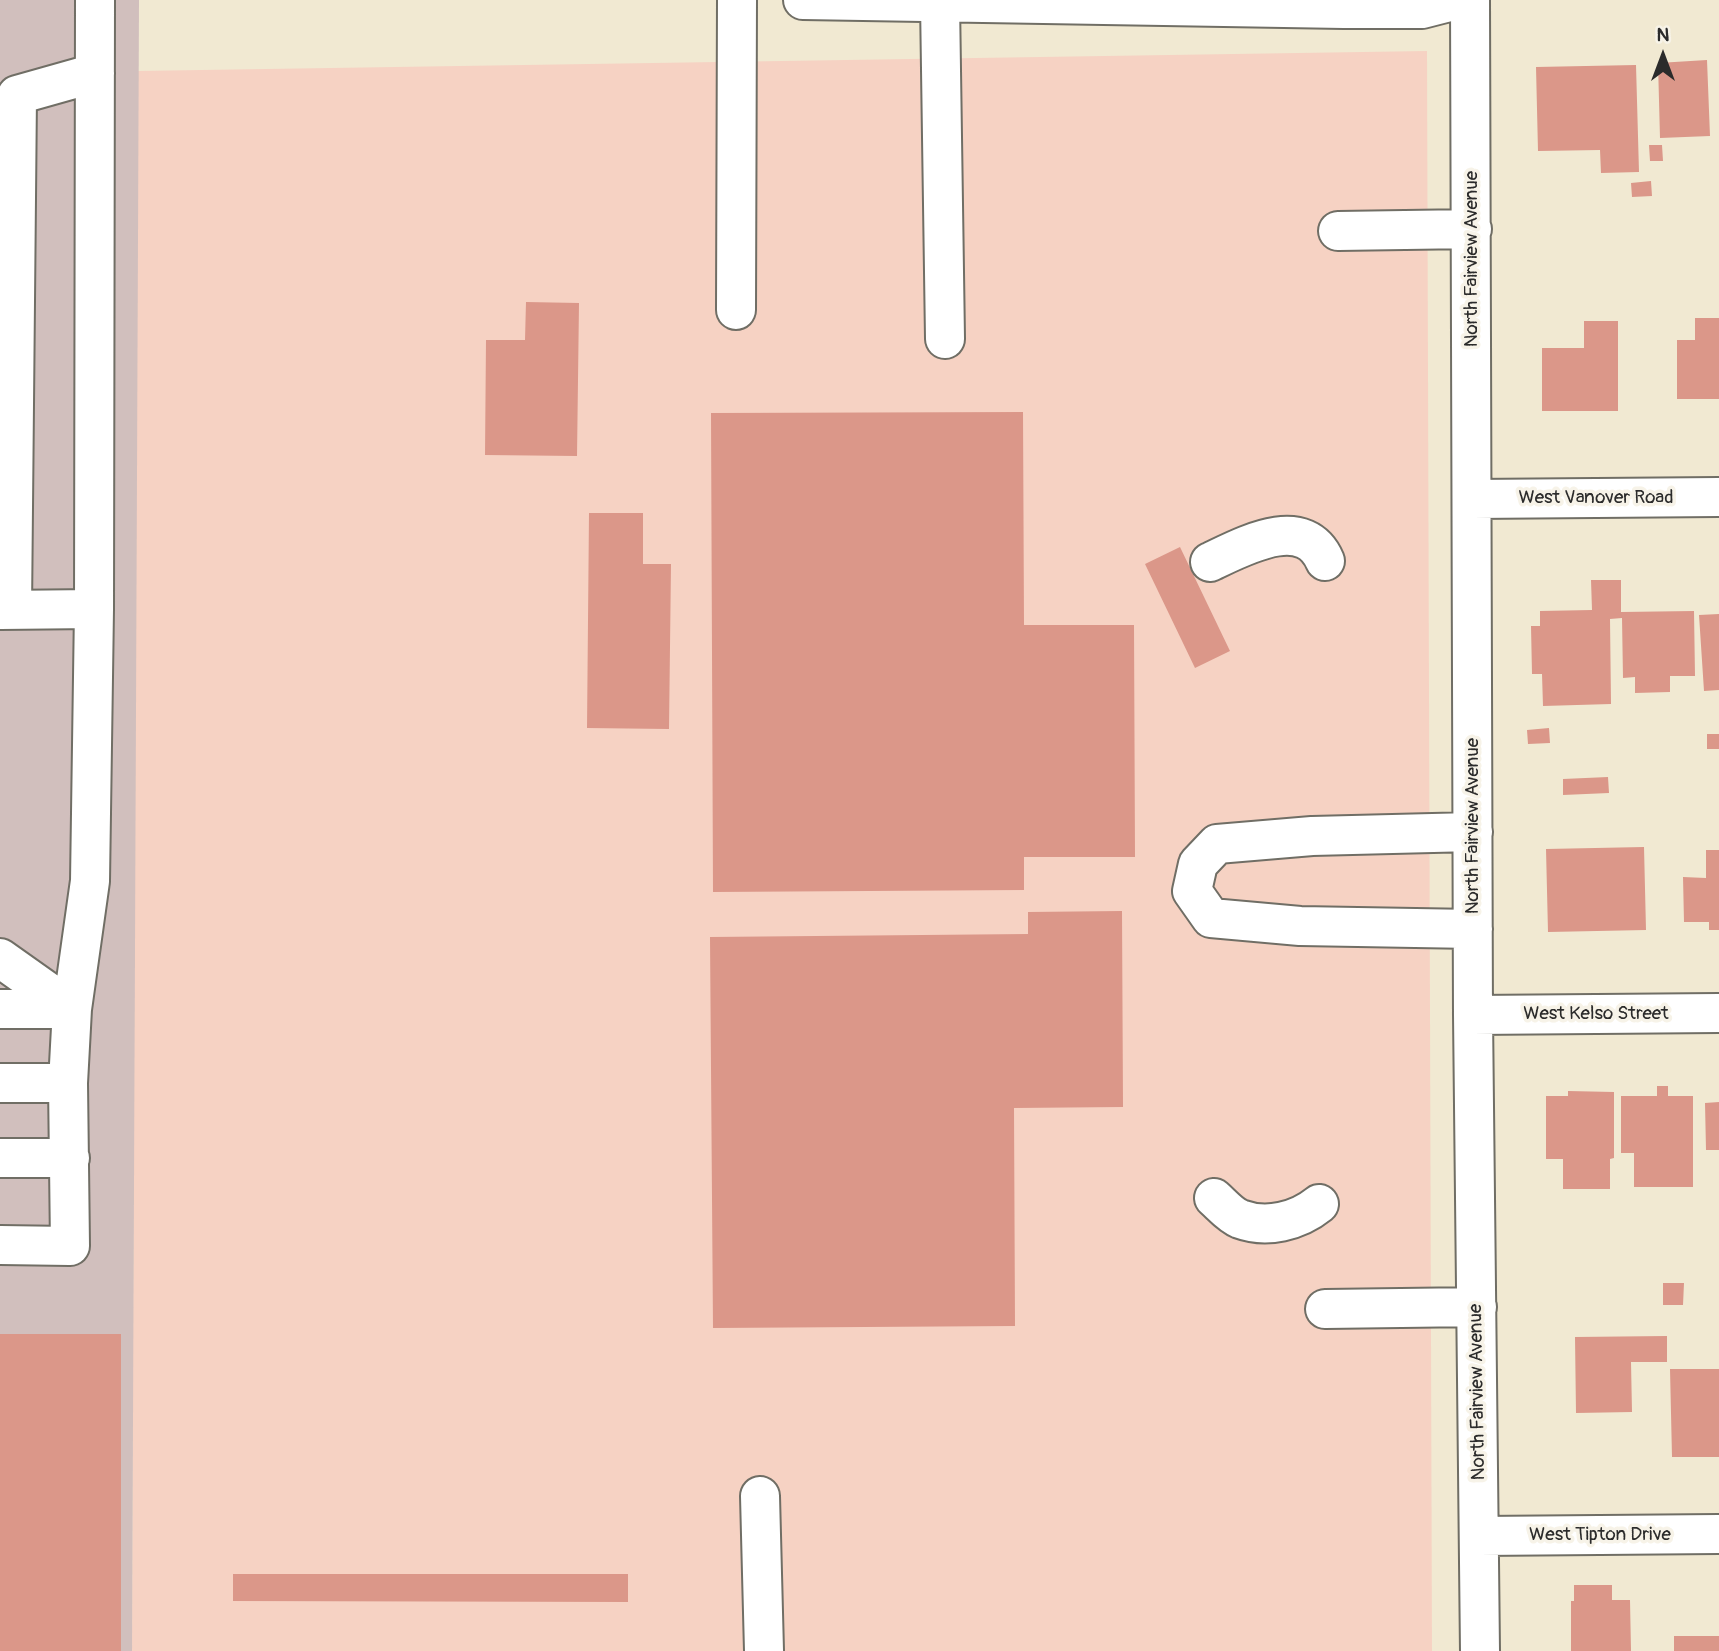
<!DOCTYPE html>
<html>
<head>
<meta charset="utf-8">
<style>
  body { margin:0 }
  #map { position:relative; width:1719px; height:1651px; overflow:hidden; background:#f1e9d2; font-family:Pangolin,sans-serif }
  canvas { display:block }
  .north { position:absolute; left:1628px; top:21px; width:70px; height:70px; -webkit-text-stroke:5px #f7f3e8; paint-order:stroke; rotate:0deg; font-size:19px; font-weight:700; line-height:28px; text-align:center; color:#2b2b2b }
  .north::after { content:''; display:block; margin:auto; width:24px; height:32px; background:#2b2b2b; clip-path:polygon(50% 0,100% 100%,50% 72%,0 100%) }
</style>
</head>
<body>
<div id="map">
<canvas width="1719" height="1651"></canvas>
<div class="north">N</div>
</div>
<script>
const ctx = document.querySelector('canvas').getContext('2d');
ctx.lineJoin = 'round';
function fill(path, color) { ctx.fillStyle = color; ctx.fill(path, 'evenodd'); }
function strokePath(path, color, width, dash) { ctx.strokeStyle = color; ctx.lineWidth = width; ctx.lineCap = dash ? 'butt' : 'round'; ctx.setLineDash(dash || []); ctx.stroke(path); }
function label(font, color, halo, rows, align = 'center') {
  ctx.font = font + ' Pangolin,sans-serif'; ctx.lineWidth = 7; ctx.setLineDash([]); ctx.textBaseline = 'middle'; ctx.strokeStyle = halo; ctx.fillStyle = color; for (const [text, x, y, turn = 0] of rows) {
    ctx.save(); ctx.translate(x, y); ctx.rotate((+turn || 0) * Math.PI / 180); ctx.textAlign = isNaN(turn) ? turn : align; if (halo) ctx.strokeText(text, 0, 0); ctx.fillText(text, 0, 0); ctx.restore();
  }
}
const built = new Path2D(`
  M1427,51L1432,1651H132L137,71Z`);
const industrial = new Path2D(`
  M0,0H139L132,1651H0Z`);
const building = new Path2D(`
  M1707,60L1710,136L1660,138L1658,63Z
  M1636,65L1639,172L1601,173L1600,150L1538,151L1536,67Z
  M1649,145H1662L1663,161H1650Z
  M1651,181L1652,196L1632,197L1631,183Z
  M526,302L579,303L577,456L485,455L486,340H525Z
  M1695,318H1719V399H1677V340H1695Z
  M1584,321H1618V411H1542V348H1584Z
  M1023,412L1024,625H1134L1135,857H1024V890L713,892L711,413Z
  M589,513H643V564H671L669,729L587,728Z
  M1180,547L1230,651L1195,668L1145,564Z
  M1591,580H1621V612L1694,611L1695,676H1670V692L1635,693V677L1623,678L1622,618L1610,619L1611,704L1543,706L1542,674H1532L1531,626H1540V611L1592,610Z
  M1719,614V690L1704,691L1699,615Z
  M1549,728L1550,743L1528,744L1527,730Z
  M1707,734H1719V749H1707Z
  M1608,777L1609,793L1563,795V779Z
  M1644,847L1646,930L1548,932L1546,849Z
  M1706,850H1719V930H1709V922H1684L1683,877L1706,878Z
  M1122,911L1123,1107L1014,1108L1015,1326L713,1328L710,937L1028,934V912Z
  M1657,1086H1668V1096H1693V1187H1634V1153H1621V1096H1657Z
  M1568,1091L1614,1092V1158L1610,1159V1189H1563V1159H1546V1096H1568Z
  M1719,1102V1150H1706L1705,1103Z
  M1663,1283H1684L1683,1305H1663Z
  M0,1334H121V1651H0Z
  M1667,1336V1362H1631L1632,1412L1576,1413L1575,1337Z
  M1670,1369H1719V1457H1672Z
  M233,1574H628V1602L233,1601Z
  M1574,1585H1612V1600H1630L1631,1651H1571V1601H1574Z
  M1674,1636H1719V1651H1674Z`);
const minor = new Path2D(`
  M803,0L1344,9H1422L1457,0
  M1470,0L1473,1015L1480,1651
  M940,2L945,339
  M1338,231L1472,229
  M736,310L737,0
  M1473,499L1719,497
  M1210,562C1242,547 1304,512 1325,561
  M0,610L94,609
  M12,610L17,95L95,73
  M1473,832L1312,836L1217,844L1198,864L1192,891L1211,918L1300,926L1473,929
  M0,958L72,1009L68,1083L70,1246L0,1245
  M0,1009H72L90,881L94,609L95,0
  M1473,1015L1719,1013
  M0,1083H68
  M0,1158H70
  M1214,1198C1222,1205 1230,1215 1240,1219C1267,1229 1298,1221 1319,1204
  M1325,1309L1477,1307
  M760,1496L764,1651
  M1480,1536L1719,1534`);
const streetNames = [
  ["North Fairview Avenue",1472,259,-90],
  ["West Vanover Road",1596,498],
  ["North Fairview Avenue",1473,826,-90],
  ["West Kelso Street",1596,1014],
  ["North Fairview Avenue",1478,1392,-91],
  ["West Tipton Drive",1600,1535]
];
fill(built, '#f6d2c3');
fill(industrial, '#d1bfbd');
fill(building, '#db9789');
strokePath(minor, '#706e65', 42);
strokePath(minor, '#fff', 38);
label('19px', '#2b2b2b', '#f7f3e8', streetNames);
</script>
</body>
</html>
